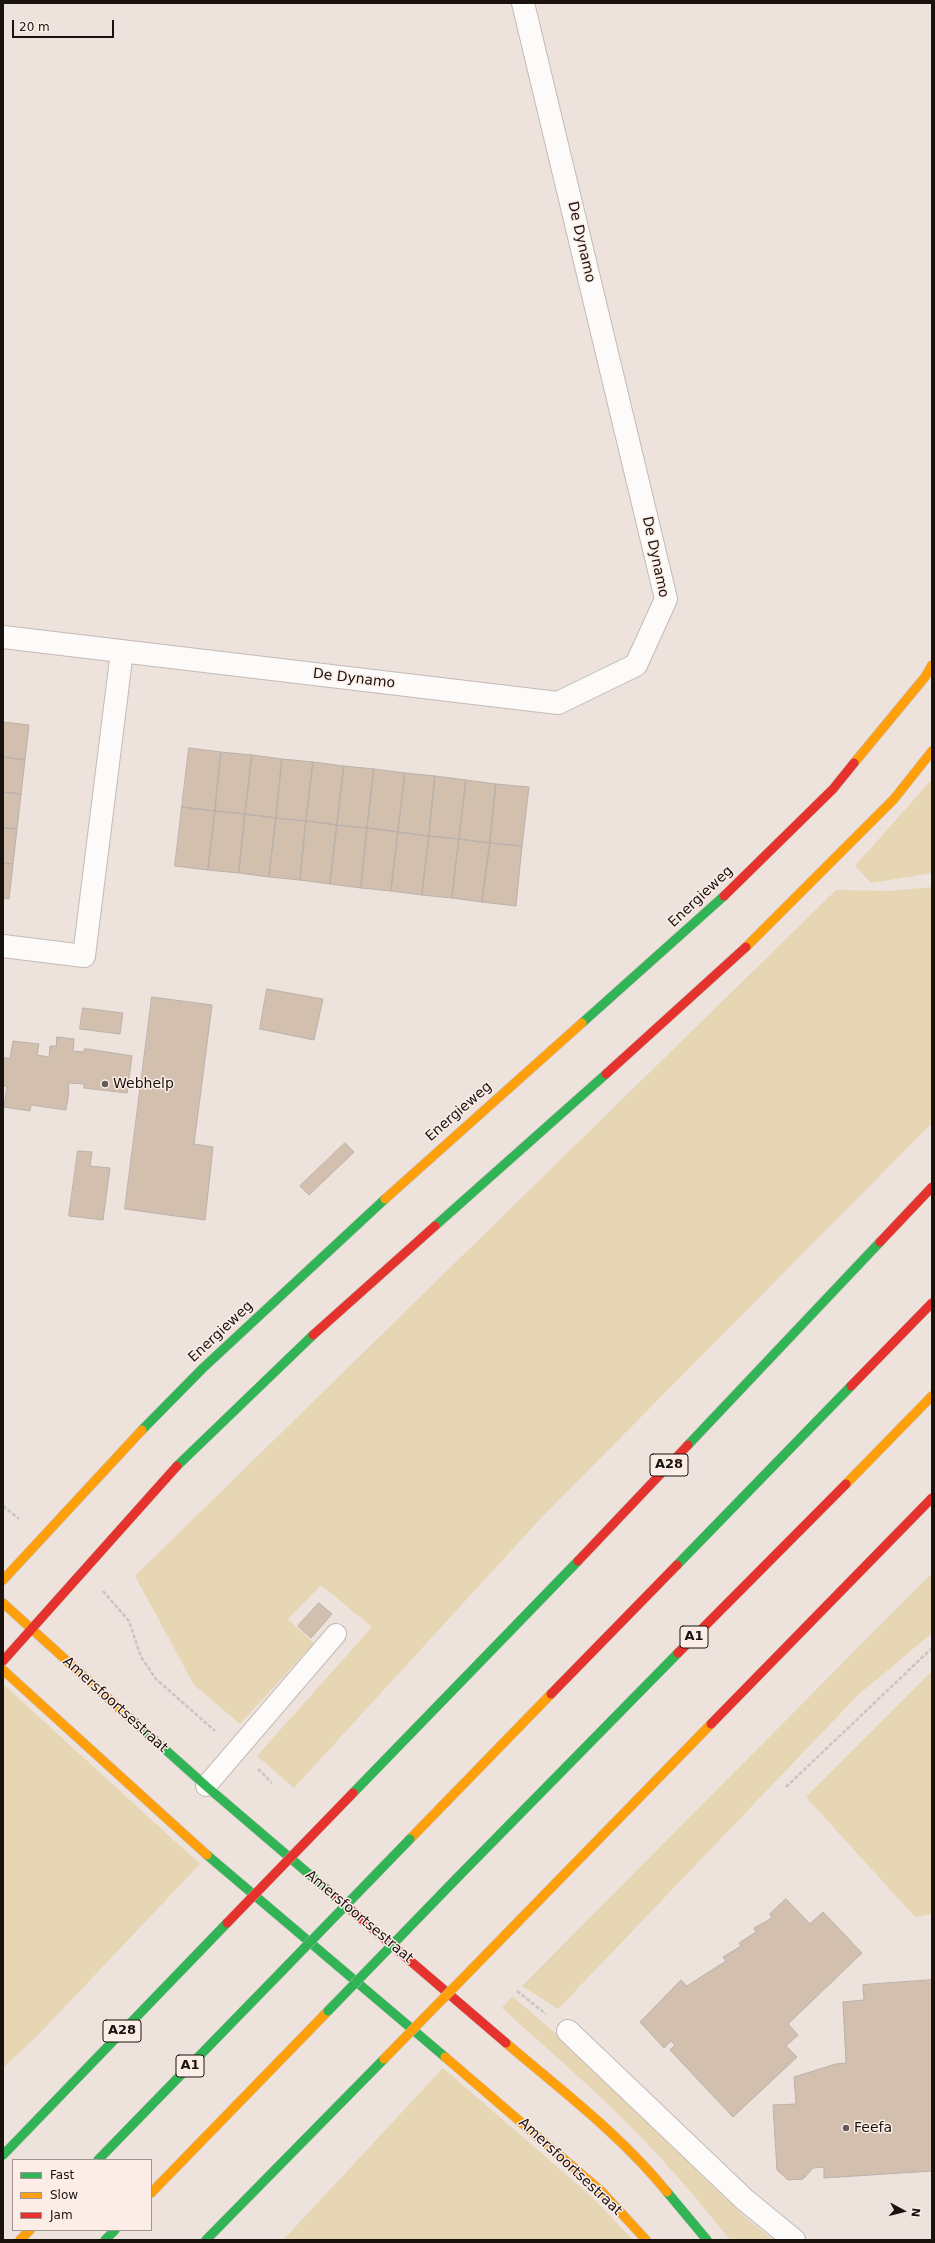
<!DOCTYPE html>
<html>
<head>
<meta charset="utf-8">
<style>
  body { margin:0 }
  #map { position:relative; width:935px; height:2243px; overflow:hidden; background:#eee2dc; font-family:"DejaVu Sans",sans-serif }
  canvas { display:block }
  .frame { position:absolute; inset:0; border:4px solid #1a120f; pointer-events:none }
  .legend { position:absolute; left:12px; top:2159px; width:140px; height:72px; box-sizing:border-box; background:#fcede7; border:1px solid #a29591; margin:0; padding:5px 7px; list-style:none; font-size:12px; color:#1a120f }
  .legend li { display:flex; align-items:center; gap:8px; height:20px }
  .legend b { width:20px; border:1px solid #a29591 }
  .north { position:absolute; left:883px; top:2191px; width:40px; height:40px; -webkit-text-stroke:3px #fcede7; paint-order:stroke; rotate:97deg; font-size:11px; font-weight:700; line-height:16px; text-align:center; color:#1a120f }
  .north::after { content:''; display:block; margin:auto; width:14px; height:18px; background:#1a120f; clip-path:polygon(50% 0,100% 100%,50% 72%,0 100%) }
  .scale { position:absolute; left:12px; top:20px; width:102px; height:18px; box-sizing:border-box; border:2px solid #1a120f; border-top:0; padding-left:5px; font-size:12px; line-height:14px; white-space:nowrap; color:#1a120f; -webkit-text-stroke:3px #fcede7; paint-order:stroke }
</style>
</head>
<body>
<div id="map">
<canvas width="935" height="2243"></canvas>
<div class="frame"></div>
<ul class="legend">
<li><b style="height:5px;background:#30b455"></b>Fast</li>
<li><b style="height:5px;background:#ff9f0a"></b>Slow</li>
<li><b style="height:5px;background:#e5322d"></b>Jam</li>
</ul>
<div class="north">N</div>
<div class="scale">20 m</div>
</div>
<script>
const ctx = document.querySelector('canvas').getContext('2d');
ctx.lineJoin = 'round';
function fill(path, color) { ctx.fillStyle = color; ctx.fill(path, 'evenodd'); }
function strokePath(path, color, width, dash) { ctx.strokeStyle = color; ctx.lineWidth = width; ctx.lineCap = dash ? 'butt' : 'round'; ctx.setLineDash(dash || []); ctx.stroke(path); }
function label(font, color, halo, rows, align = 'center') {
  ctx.font = font + ' "DejaVu Sans",sans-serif'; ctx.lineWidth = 3; ctx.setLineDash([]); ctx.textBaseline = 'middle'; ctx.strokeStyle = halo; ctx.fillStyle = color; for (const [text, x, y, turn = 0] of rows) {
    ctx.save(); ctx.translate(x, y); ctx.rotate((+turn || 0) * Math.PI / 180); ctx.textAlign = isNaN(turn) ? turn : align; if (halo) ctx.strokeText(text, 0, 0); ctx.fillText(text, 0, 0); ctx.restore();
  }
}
const green = new Path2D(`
  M932,779V873L871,883L855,866Z
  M932,887V1123L541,1518L294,1788L257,1756L372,1627L321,1585L288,1619L314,1643L240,1724L194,1685L135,1576L836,890L891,891Z
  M932,1573V1633L858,1695L558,2009L522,1986Z
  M932,1671V1914L915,1917L806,1797Z
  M3,1684L200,1864L38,2035L3,2068Z
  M512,1996L568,2044L592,2070L698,2172L745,2217L773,2240H730C707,2211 683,2182 657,2154C609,2102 555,2056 502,2008Z
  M443,2068L592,2197L633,2240H283Z`);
const building = new Path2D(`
  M3,722L29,725L25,760L3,757Z
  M189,748L221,752L215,811L182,807Z
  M221,752L252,755L245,814L215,811Z
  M252,755L282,759L276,818L245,814Z
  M3,757L25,760L21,794L3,792Z
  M282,759L313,762L306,821L276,818Z
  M313,762L344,766L337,825L306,821Z
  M344,766L374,769L367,828L337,825Z
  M374,769L405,773L398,832L367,828Z
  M405,773L435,776L429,836L398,832Z
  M435,776L466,780L459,839L429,836Z
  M466,780L496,784L490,843L459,839Z
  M496,784L529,787L522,846L490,843Z
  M3,792L21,794L17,829L3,828Z
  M182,807L215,811L208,870L175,866Z
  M215,811L245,814L239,873L208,870Z
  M245,814L276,818L269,877L239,873Z
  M276,818L306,821L300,880L269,877Z
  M306,821L337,825L330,884L300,880Z
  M337,825L367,828L361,888L330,884Z
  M3,828L17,829L13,864L3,863Z
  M367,828L398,832L391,891L361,888Z
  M398,832L429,836L422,895L391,891Z
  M429,836L459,839L452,898L422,895Z
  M459,839L490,843L482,902L452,898Z
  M490,843L522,846L516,906L482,902Z
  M3,863L13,864L9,899L3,898Z
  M267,989L323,999L314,1040L260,1029Z
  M152,997L212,1005L194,1144L213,1147L205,1220L125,1209Z
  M83,1008L123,1013L120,1034L80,1029Z
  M57,1037L74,1039L73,1051L84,1052V1049H88L132,1056L127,1093L84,1088V1084L69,1083L68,1091H69L66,1110L31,1105L30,1111L4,1107L7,1086H3V1058H10L13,1041L39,1044L37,1055L49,1057L50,1046H56Z
  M345,1143L354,1152L309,1195L300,1186Z
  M78,1151L92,1152L90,1166L110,1168L103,1220L69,1216Z
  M319,1603L332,1614L311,1638L298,1626Z
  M786,1899L810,1924L823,1912L862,1953L788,2024L798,2035L786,2046L797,2057L733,2117L670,2050L675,2045L671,2041L664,2048L640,2022L681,1980L687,1986L726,1961L723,1957L741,1946L739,1943L756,1932L754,1928L772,1918L770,1914Z
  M932,1980V2171L824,2178V2167L813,2168L803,2179L788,2180L777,2170L773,2105L796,2104L794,2077L836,2064L846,2063L843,2002L864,2000L863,1985Z`);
const path = new Path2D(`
  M3,1506L19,1519
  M103,1591L129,1621L141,1657L156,1679L215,1731
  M258,1769L272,1783
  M786,1787L932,1648
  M517,1991L546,2014`);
const lane = new Path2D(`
  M206,1786L336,1634`);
const street = new Path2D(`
  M3,637L558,703L636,665L666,599L523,3
  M3,946L84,956L122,651
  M568,2031L744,2199L794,2240`);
const fast = new Path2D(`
  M582,1023L724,896
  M435,1226L606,1074
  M142,1430L203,1368L385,1199
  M688,1445L880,1242
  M177,1466L313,1335
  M677,1565L851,1386
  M131,1719L206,1786L337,1898
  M353,1793L578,1561
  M207,1855L445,2057
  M456,1879L678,1653
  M3,2155L227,1923
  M98,2160L282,1971
  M667,2192L707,2240
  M105,2240L115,2230
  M206,2240L384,2059`);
const slow = new Path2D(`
  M854,763L925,677L932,665
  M746,947L894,799L932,751
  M385,1199L582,1023
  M846,1484L932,1396
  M3,1580L142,1430
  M3,1603L131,1719
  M3,1670L207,1855
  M410,1839L551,1694
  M512,1928L711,1724
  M506,2043C561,2090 621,2135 667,2192
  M445,2057L601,2191L646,2240
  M151,2193L328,2011
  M20,2240L30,2230`);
const jam = new Path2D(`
  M724,896L833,789L854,763
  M606,1074L746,947
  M880,1242L932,1187
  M313,1335L435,1226
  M851,1386L932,1303
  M578,1561L688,1445
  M678,1653L846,1484
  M3,1661L177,1466
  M551,1694L677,1565
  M711,1724L932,1498
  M337,1898L506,2043`);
const fastBridge = new Path2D(`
  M282,1971L410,1839
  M328,2011L456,1879`);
const slowBridge = new Path2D(`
  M384,2059L512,1928`);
const jamBridge = new Path2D(`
  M227,1923L353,1793`);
const markers = [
  [105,1084,4,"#645b57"],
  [846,2128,4,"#645b57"]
];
const shields = [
  [669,1465,38],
  [694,1637,28],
  [122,2031,38],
  [190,2066,28]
];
const shieldNames = [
  ["A28",669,1465],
  ["A1",694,1637],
  ["A28",122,2031],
  ["A1",190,2066]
];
const streetNames = [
  ["De Dynamo",581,242,77],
  ["De Dynamo",655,557,78],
  ["De Dynamo",354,679,7],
  ["Energieweg",701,897,-43],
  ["Energieweg",459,1112,-41],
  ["Energieweg",221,1332,-43],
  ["Amersfoortsestraat",115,1705,42],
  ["Amersfoortsestraat",359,1917,40],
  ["Amersfoortsestraat",570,2167,43]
];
const poiNames = [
  ["Webhelp",113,1084],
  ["Feefa",854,2128]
];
fill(green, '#e6d6b4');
fill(building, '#d2bfad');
strokePath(building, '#b9b1ab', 1);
strokePath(lane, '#c4bab5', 22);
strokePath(street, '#c4bab5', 24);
strokePath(fast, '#c4bab5', 10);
strokePath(slow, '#c4bab5', 10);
strokePath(jam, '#c4bab5', 10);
strokePath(path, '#c8c5c3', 2.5, [4, 2]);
strokePath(lane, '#fcfbfa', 20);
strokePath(street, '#fcfbfa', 22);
strokePath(fast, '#30b455', 9);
strokePath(slow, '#ff9f0a', 9);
strokePath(jam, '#e5322d', 9);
strokePath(fastBridge, '#c4bab5', 10, []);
strokePath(slowBridge, '#c4bab5', 10, []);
strokePath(jamBridge, '#c4bab5', 10, []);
strokePath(fastBridge, '#30b455', 9);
strokePath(slowBridge, '#ff9f0a', 9);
strokePath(jamBridge, '#e5322d', 9);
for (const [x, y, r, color] of markers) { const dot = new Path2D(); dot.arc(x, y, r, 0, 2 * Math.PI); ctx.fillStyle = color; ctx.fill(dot); strokePath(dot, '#fcede7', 1.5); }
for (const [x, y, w] of shields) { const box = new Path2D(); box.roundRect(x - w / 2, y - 11, w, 22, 3); ctx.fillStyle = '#fcede7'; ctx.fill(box); strokePath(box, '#1a120f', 1); }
label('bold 13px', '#1a120f', null, shieldNames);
label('14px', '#1a120f', '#fcede7', streetNames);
label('14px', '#1a120f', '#fcede7', poiNames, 'left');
</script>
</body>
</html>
